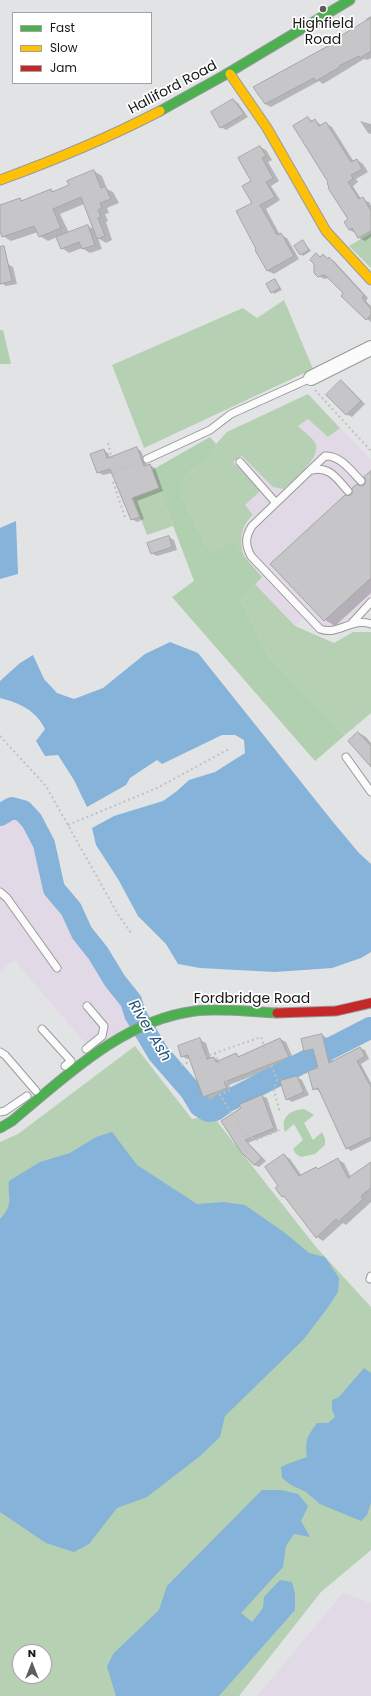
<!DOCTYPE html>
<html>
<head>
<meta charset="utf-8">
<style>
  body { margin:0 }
  #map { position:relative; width:371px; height:1696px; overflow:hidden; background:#e2e3e5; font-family:Poppins,sans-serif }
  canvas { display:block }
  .legend { position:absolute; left:12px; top:12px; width:140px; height:72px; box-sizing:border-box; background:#fff; border:1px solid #a2a2a3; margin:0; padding:5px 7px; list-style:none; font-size:12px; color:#171718 }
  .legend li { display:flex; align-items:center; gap:8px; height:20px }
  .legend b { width:20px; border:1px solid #a2a2a3 }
  .north { position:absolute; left:12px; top:1644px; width:40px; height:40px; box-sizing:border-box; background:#fff; border:1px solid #a2a2a3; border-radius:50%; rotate:0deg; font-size:11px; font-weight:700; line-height:16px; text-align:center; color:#171718 }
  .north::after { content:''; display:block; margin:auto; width:14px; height:18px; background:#5e5e60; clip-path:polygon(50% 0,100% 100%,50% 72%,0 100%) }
</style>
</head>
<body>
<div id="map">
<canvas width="371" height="1696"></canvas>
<ul class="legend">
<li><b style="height:5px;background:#4caf50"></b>Fast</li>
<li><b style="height:5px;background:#ffc107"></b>Slow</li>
<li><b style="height:5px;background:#c62828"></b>Jam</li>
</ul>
<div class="north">N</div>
</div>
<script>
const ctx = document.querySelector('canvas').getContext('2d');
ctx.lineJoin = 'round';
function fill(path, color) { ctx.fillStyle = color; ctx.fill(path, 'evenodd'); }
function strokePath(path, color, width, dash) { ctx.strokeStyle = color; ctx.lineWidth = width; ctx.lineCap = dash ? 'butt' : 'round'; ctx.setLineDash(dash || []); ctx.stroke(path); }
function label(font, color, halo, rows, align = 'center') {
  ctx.font = font + ' Poppins,sans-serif'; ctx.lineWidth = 3.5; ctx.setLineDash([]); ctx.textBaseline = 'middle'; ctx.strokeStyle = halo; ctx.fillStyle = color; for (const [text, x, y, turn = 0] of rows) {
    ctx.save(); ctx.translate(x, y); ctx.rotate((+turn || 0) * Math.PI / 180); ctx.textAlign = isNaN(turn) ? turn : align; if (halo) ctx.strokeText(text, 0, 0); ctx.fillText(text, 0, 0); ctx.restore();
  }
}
const commercial = new Path2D(`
  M308,419L328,437L340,428L371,460V602L351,624L327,632L306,616L295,626L255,584L262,577L244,556L241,546V536L243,528L253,515L245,505L233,462L242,456L273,487L315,443L298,426Z
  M12,808L23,811L32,821L44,844L54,889L71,909L82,933L98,953L115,981L131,1001L135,1014L143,1027L91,1050L14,960L0,972V815Z
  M343,1593L371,1603V1696H257Z`);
const green = new Path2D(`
  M371,233V268L349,246Z
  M284,300L313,369L144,448L112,365L243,308L257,318Z
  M308,394L340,428L328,437L308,419L298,426C303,431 310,436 314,441C325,456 293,479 284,489L273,487L242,456L233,462L260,491L245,505L253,515C240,527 239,540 244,556L214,554L206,544L181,495V481L192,470L212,457L216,444L227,432Z
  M159,488L173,526L147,535L133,498Z
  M255,584L295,626L334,643L353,632H371V713L345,735L269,657L241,600Z
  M135,1046L192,1119L212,1115L316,1247L371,1307V1550L321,1592L239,1696H0V1142L18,1134ZM20,1652H44V1676H20Z`);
const forest = new Path2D(`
  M0,330H3L11,364H0Z
  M210,437L216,444L212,457L192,470L181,481V495L206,544L214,554L231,541L262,577L241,600L269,657L345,735L315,761L172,597L194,581L152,470Z
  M304,1109L314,1115L304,1123L313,1140L322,1132L325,1139V1145L315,1154L301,1157L296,1154L293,1149L303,1140L294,1124L285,1132C280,1117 290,1110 304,1109Z`);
const water = new Path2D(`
  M16,521L18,574L0,579V528Z
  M170,642L198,653L333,822L359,853L371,864V952L361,958L332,968L275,972L200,968L178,964L166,944L138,916L118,879L96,845L92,828L114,816L163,801L177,791L189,780L215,772L245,753L244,740L235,735H222L162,764L157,760L130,778L126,785L87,807L74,780L58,755L45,756L36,741L45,729C36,710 19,703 0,698V681L20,663L33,655L44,679L57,693L74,699L103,688L145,654Z
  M112,1132L137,1165L197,1204L224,1202L245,1205L285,1233L309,1253L325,1257L339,1278L338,1292L326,1310L303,1340L225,1416L220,1437L200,1456L147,1497L117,1508L89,1544L74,1552L46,1543L0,1512V1219C15,1204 7,1197 9,1181L40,1162L70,1153L96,1137Z
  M364,1368L371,1373V1503L367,1515L361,1521L320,1504L306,1492L291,1485L282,1478L281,1467L290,1463L307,1457C305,1440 307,1437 317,1423H328L335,1417L332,1410V1400L339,1397Z
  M262,1490H281L298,1494L308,1506L301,1521L310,1537L294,1534L286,1546L283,1567L241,1613L252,1622L263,1608L264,1597L280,1580L292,1582L295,1594V1610L219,1696H116L107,1667L113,1654L159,1610L167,1586Z`);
const shadow = new Path2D(`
  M371,16V58L367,60L364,59L323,84L319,81L271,107L265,104L340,40L367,22L366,19Z
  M233,100L238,103L248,117L226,130L221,127Z
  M308,118L313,121L315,120L322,126L326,123L332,127L354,162L357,160L363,164L368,172L356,179L358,182L353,186L361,199L369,202L371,205V237L365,241L359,238L356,233L349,230L350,219L330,183Z
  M360,121L371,124V134L368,133Z
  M260,147L266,150L272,160L268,162L279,181L271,186L280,200L266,209L280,235L287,238L299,259L274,274L268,271L256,251L258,249L253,203V182Z
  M94,171L102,176L107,189L113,192L119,203L107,208L109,213L105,214L108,221L106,222L112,240L106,243L98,238L102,249L90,253L82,248L69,253L62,248L57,237L48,241L40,236L38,232L11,241L3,236L0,228V206L20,199L23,201L51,190L55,192L70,186ZM84,204L95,230L88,226L69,233L60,214Z
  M303,241L311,251L303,256L301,254Z
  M317,255L322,258L323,256L334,261L368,298L366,301L371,306V322L367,319L329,278L324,279L319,276Z
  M8,264L13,267L17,284L6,286L1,283L0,266Z
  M275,280L282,290L274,294L268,284Z
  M341,382L346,385L365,404L352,417L346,414Z
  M136,448L141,451L147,466L150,465L155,468L163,491L137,501L144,519L137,522L132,519L112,473L103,475L98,472L103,450L108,453L110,457Z
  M371,472V593L335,626L325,620L272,564L360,487L365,486Z
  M169,537L174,540L177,550L157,556L151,553Z
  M359,733L366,737L371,743V766Z
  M322,1035L327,1038L333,1062L360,1048L365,1050L369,1059L361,1064L371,1083V1141L351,1151L347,1148L320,1091L314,1089L319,1069L315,1052L309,1053L305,1050Z
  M280,1039L286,1042L294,1060L229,1085L232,1091L209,1100L204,1096L190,1058L187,1059L182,1056L200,1040L206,1043L211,1059L214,1058L220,1061L236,1054L240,1057Z
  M297,1077L302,1080L309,1095L292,1102L287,1099Z
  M262,1096L267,1098L278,1131L248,1143L266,1161L259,1167L254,1165L222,1122Z
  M284,1155L290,1159L302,1176L316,1168L319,1169L338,1160L344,1163L351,1177L371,1163V1202L346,1225L343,1223L323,1241L317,1237L287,1199L283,1196L279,1186Z`);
const river = new Path2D(`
  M0,815L12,808L23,811L32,821L44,844L54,889L71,909L82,933L98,953L115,981L131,1001L135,1014L158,1053L191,1091L200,1106L208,1111L215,1110L226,1102L370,1028`);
const building = new Path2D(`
  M371,18V51L360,58L359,56L339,66L340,67L316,81L314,78L265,104L253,87L339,40L338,38Z
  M233,99L244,114L220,128L211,112Z
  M308,117L311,122L315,119L319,126L326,122L351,162L357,159L362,169L351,175L353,179L348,182L359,199L363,197L371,211V231L358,238L352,228L349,230L344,222L348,219L328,188L329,187L327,183L328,182L293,126Z
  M260,146L266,156L262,158L273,178L266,182L275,197L260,205L277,235L281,233L294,256L267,271L255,250L256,249L236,211L252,203L242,186L251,181L238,158Z
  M94,170L101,188L105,186L111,199L100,203L102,208L98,210L101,217L98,218L105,236L97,239L81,197L53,209L61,228L39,237L34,226L2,237L0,231V205L20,198L21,201L51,189L52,192L69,185L67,181Z
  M88,225L95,245L82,249L79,242L61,249L56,237Z
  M303,240L309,250L300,255L294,246Z
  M4,246L12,281L0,284V247Z
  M316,253L320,257L323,254L328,259L329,257L364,295L362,298L371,309V315L366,320L341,296L343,293L325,275L318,277L314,273V264L310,260Z
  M275,279L280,288L271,293L266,284Z
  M341,380L361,401L346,415L326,395Z
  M137,447L144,466L150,464L159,488L132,498L140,517L131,520L110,469L97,473L90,454L104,449L107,458Z
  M371,471V578L324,621L270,564L345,495L349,496L352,494V488L357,484L360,486L364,485L366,480L364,477Z
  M169,536L172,547L151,554L147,543Z
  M358,732L371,746V767L348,741Z
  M322,1034L329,1063L360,1047L365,1056L357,1061L371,1087V1137L346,1149L318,1088L313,1090L308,1071L318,1068L313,1049L304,1051L301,1039Z
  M200,1038L207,1059L214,1057L216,1062L236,1053L238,1057L280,1038L289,1057L224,1082L227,1088L203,1097L188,1055L181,1057L178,1046Z
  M297,1076L304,1092L286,1100L280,1081Z
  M262,1095L274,1128L245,1140L262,1158L254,1165L241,1152L221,1121L241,1108L239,1105Z
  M284,1154L299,1176L316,1167L318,1169L338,1158L348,1178L371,1162V1188L361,1196L363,1199L338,1222L336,1219L316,1238L284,1196L282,1197L275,1188L278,1186L265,1167Z`);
const path = new Path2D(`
  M315,390L371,451
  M108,443L115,471L113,482L126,520
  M115,471L139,462
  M0,736L46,786L119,916L131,933
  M68,825L157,788L229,749
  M215,1053L230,1090L220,1095L246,1135L256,1140L280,1130
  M181,1065L261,1037L277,1080L274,1090L280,1113`);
const lane = new Path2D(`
  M147,459L210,430L231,414L311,378
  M240,462L276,503
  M312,470C330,466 337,479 348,491
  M361,481C351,471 340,455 325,456L252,526C245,537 245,545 251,556L320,629C338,636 352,617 371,624
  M351,624L371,602
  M346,757L371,792
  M0,892L7,898L57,968
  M42,1029L71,1061L65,1066
  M86,1049L102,1036L104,1026L87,1006
  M0,1052L5,1055L36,1091
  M0,1112L5,1111L27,1096
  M370,1279L371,1276`);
const street = new Path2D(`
  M311,378L371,348`);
const fast = new Path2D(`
  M160,111L223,76L350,0
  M0,1128L12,1121C65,1077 123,1020 195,1011C222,1008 250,1012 277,1013`);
const slow = new Path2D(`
  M230,74L267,128L326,231L371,280
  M0,180C55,160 108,138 160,111`);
const jam = new Path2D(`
  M277,1013L336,1011L371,1003`);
const markers = [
  [323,9,4,"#5e5e60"]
];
const poiNames = [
  ["Highfield",323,24],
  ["Road",323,40]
];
const streetNames = [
  ["Halliford Road",173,88,-28],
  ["Fordbridge Road",252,999]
];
const waterNames = [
  ["River Ash",149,1031,59]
];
fill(commercial, '#e1dae6');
fill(green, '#b5d0b2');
fill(forest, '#b1d0af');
fill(water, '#85b3d9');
fill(shadow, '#0003');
strokePath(river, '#85b3d9', 22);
fill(building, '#c6c6c8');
strokePath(building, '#a6a6a7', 1);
strokePath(lane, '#999a9b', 9);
strokePath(street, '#999a9b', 16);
strokePath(fast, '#999a9b', 11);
strokePath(slow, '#999a9b', 11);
strokePath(jam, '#999a9b', 11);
strokePath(path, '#c1c1c2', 2, [2, 3]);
strokePath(lane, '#fbfbfb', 7);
strokePath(street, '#fbfbfb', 14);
strokePath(fast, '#4caf50', 9);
strokePath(slow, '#ffc107', 9);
strokePath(jam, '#c62828', 9);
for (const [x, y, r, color] of markers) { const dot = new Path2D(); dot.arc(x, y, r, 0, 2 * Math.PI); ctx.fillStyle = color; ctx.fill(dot); strokePath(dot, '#fff', 1.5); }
label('14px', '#171718', '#fff', poiNames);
label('14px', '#171718', '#fff', streetNames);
label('italic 15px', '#215176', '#fff', waterNames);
</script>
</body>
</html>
